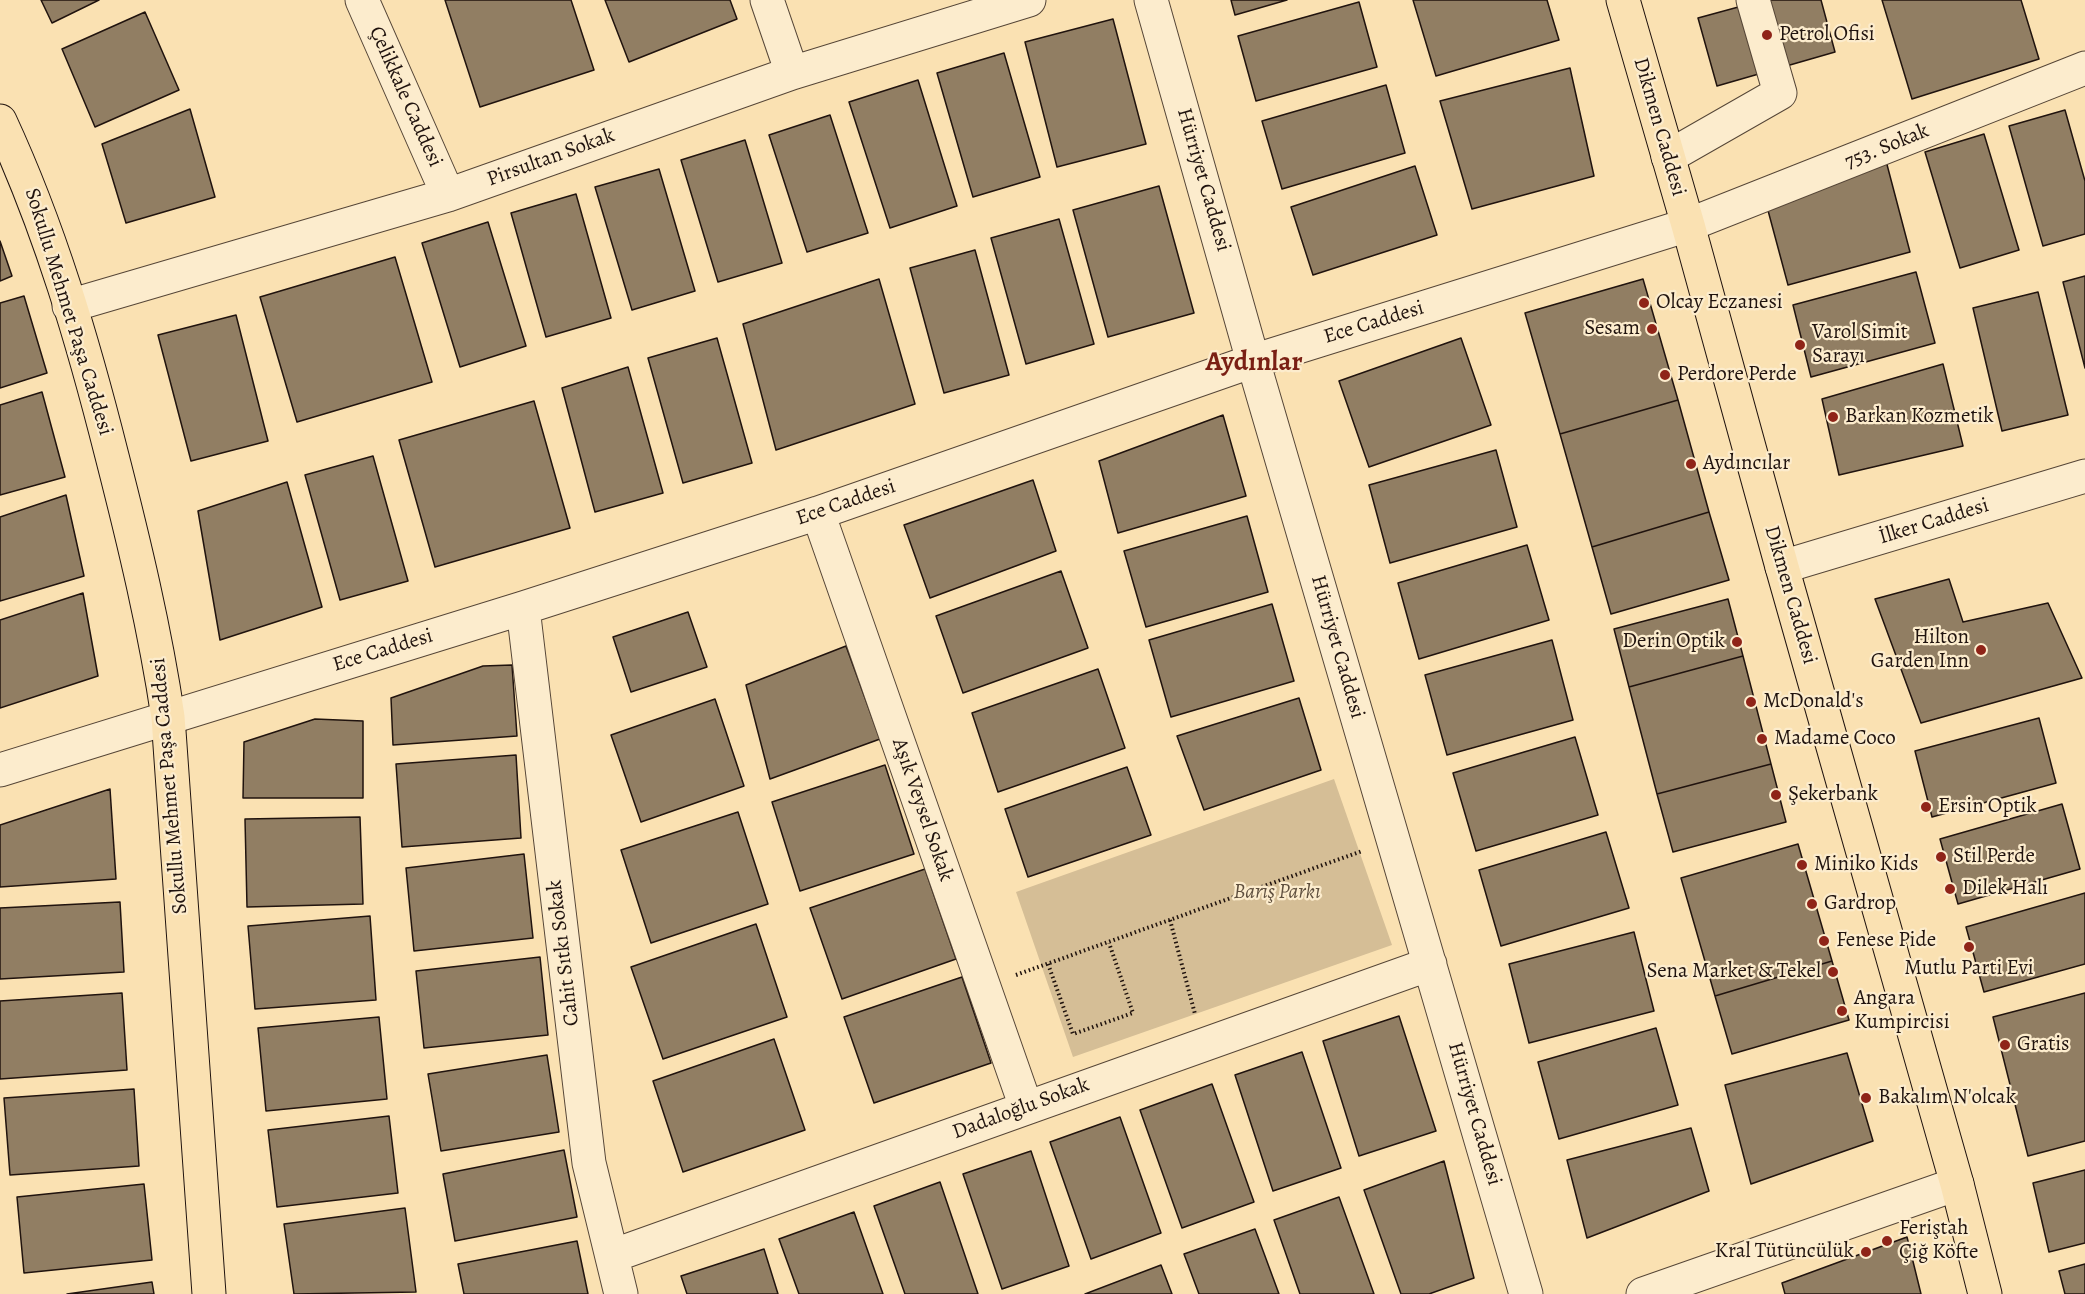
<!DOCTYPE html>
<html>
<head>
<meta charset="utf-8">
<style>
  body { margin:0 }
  canvas { display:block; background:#fae1b2 }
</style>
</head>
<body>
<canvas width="2085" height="1294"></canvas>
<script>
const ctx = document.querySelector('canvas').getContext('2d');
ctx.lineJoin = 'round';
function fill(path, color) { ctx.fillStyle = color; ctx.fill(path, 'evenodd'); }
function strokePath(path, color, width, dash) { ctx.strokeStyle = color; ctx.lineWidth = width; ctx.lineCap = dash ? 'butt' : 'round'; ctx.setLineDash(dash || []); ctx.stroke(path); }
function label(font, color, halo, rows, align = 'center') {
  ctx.font = font + ' Alegreya,serif'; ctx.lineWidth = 4.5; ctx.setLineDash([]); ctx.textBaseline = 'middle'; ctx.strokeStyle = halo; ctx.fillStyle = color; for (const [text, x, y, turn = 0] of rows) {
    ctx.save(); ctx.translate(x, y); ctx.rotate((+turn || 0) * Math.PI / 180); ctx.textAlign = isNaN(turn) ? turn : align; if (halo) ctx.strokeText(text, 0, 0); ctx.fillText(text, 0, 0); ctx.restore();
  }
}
const green = new Path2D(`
  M1334,779L1392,945L1073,1057L1016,892Z`);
const building = new Path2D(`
  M41,0H99L52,23Z
  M445,0H571L594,70L480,107Z
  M605,0H730L737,19L629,62Z
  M1231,0H1287L1235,15Z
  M1413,0H1547L1559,40L1436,76Z
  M1764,0H1821L1835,52L1717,86L1698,18Z
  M1882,0H2021L2039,59L1912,99Z
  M1359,2L1377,67L1256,101L1238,36Z
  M145,12L179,90L95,127L62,49Z
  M1113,19L1146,144L1057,167L1025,42Z
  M1004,53L1040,177L973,197L937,73Z
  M1570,68L1594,176L1472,209L1440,101Z
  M918,80L957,206L890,228L849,102Z
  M1386,85L1405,153L1282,189L1262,121Z
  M190,109L215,197L126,223L102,144Z
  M2065,110L2085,181V234L2043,246L2009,126Z
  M830,115L868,233L807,252L769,135Z
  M1984,134L2019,250L1960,268L1925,152Z
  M745,140L782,263L718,282L681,160Z
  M1885,157L1910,252L1788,285L1766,203Z
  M1415,166L1437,235L1313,275L1291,207Z
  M659,169L695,291L632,310L595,187Z
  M1159,186L1194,313L1108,337L1073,210Z
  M576,194L611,318L546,337L511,213Z
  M1059,219L1094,344L1026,364L991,238Z
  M488,222L526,346L460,367L422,243Z
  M0,241L12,276L0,281Z
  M975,250L1009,375L944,393L910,268Z
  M395,257L432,382L297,422L260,297Z
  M1916,272L1935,343L1811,377L1793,305Z
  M2085,276V368L2063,282Z
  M879,279L915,404L776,450L743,324Z
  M1643,279L1678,400L1560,434L1525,313Z
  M2038,292L2068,415L2002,431L1973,308Z
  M24,296L47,373L0,388V303Z
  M236,315L268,441L191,461L158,335Z
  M717,338L752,463L683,483L648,358Z
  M1461,338L1491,425L1369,467L1339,381Z
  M1943,364L1963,446L1839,475L1822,399Z
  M628,367L663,493L595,512L562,388Z
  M42,392L65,477L0,495V405Z
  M1678,400L1709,512L1592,547L1560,434Z
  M534,401L570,528L435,567L399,440Z
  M1223,415L1246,496L1118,533L1099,461Z
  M1496,450L1517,527L1390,563L1369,485Z
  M373,456L408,581L340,600L305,475Z
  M1033,480L1056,551L930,598L904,525Z
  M287,482L322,607L220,640L198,511Z
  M66,495L84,576L0,601V517Z
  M1709,512L1729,580L1611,614L1592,547Z
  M1247,516L1268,592L1146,627L1124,551Z
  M1527,545L1549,620L1419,659L1398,583Z
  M1061,571L1088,648L963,693L936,616Z
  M1949,579L1963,622L2048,603L2082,678L1921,723L1875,599Z
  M83,593L98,676L0,708V620Z
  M1728,599L1743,656L1629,687L1614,629Z
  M1272,604L1294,681L1171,717L1149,640Z
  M688,612L707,667L631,692L613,637Z
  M1552,640L1573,720L1447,755L1425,675Z
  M846,646L880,739L770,779L746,685Z
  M1743,656L1771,764L1657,794L1629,687Z
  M512,665L517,736L393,745L391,698L483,666Z
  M1098,669L1125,748L998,792L972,713Z
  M1299,698L1321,770L1204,810L1177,736Z
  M715,699L744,786L641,822L611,735Z
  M2039,718L2056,783L1932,817L1915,751Z
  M315,719L363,721V798H243L244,742Z
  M1575,737L1598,815L1476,851L1453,773Z
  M516,755L521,838L402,847L396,764Z
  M1771,764L1786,822L1673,852L1657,794Z
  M885,765L914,854L800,891L772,802Z
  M1127,767L1151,835L1028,877L1005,809Z
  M110,789L116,879L0,887V825Z
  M2062,804L2080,869L1958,904L1940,839Z
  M738,812L768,904L651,943L621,850Z
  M360,817L363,904L247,907L245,819Z
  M1606,832L1629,908L1501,946L1479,870Z
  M1798,844L1832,961L1715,996L1681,878Z
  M524,854L533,938L414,951L406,868Z
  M925,869L956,959L842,999L810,908Z
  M2085,893V964L1984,992L1966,927Z
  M120,902L124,972L0,979V908Z
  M370,916L376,1000L255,1009L248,926Z
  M756,924L787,1017L663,1059L631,967Z
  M1634,932L1654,1011L1529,1043L1509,964Z
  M540,957L548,1035L424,1048L416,971Z
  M1832,961L1849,1020L1732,1054L1715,996Z
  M962,977L991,1063L874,1103L844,1017Z
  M122,993L127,1070L0,1079V1001Z
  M2085,993V1141L2028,1156L1993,1017Z
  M1399,1016L1436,1131L1359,1156L1323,1041Z
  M379,1017L387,1099L266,1111L258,1028Z
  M1656,1028L1678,1105L1559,1139L1538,1062Z
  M774,1039L805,1130L683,1172L653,1081Z
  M1302,1052L1341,1168L1273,1191L1235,1075Z
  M1847,1053L1873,1141L1751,1184L1725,1085Z
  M547,1055L559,1132L441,1151L428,1074Z
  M1212,1084L1254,1202L1182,1228L1140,1110Z
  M134,1089L139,1166L10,1175L4,1098Z
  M389,1116L398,1193L277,1207L268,1130Z
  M1120,1117L1161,1233L1091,1259L1050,1142Z
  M1691,1128L1709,1191L1587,1238L1567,1160Z
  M564,1150L577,1217L455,1241L443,1174Z
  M1031,1151L1069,1266L1002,1289L963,1174Z
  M1444,1161L1474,1278L1429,1294H1401L1364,1190Z
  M2085,1170V1243L2049,1252L2033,1183Z
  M940,1182L978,1294H905L874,1206Z
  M144,1184L152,1260L24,1273L17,1197Z
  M1339,1197L1374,1294H1300L1274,1220Z
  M405,1208L416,1292L294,1294L284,1224Z
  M854,1212L883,1294H799L779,1239Z
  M1255,1229L1279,1294H1199L1184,1254Z
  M1907,1237L1921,1294H1785L1782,1283Z
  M577,1241L588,1294H464L458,1264Z
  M764,1249L778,1294H687L681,1276Z
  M2085,1264V1294H2065L2059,1271Z
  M1161,1265L1172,1294H1085Z
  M152,1282L154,1294H67Z`);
const path = new Path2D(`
  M1170,920L1195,1014
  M1048,964L1073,1034L1133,1013L1109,943
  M1016,975L1362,851`);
const minor = new Path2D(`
  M362,0L448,195
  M767,0L792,73
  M1151,0L1253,361L1526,1294
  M1668,157L1780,93L1753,0
  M69,306L448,195L792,73L1029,0
  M818,513L1026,1107
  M1782,567L2085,476
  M523,608L589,1163L621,1294
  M0,770L523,608L818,513L1253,361L1688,225L2085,68
  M612,1256L1430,964
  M1643,1294L1957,1184`);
const major = new Path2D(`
  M1623,0L1688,225L1782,567L1957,1184L1985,1294
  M0,121C50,229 83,341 112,456C134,542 155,629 168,717L209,1294`);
const markers = [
  [1767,35,6,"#8f2418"],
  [1644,303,6,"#8f2418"],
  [1652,329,6,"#8f2418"],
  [1800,345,6,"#8f2418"],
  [1665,375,6,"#8f2418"],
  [1833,417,6,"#8f2418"],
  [1691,464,6,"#8f2418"],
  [1737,642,6,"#8f2418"],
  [1981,650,6,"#8f2418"],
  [1751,702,6,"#8f2418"],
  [1762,739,6,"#8f2418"],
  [1776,795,6,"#8f2418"],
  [1926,807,6,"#8f2418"],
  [1941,857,6,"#8f2418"],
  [1802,865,6,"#8f2418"],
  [1950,889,6,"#8f2418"],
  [1812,904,6,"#8f2418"],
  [1824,941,6,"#8f2418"],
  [1969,947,6,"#8f2418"],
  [1833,972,6,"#8f2418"],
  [1842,1011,6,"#8f2418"],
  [2005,1045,6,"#8f2418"],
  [1866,1098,6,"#8f2418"],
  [1887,1241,6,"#8f2418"],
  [1866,1252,6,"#8f2418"]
];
const poiNames = [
  ["Petrol Ofisi",1779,35],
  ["Olcay Eczanesi",1656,303],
  ["Sesam",1640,329,"right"],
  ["Varol Simit",1812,333],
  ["Sarayı",1812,357],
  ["Perdore Perde",1677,375],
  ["Barkan Kozmetik",1845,417],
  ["Aydıncılar",1703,464],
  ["Hilton",1969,638,"right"],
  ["Garden Inn",1969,662,"right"],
  ["Derin Optik",1725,642,"right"],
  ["McDonald's",1763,702],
  ["Madame Coco",1774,739],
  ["Şekerbank",1788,795],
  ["Ersin Optik",1938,807],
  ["Stil Perde",1953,857],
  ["Miniko Kids",1814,865],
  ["Dilek Halı",1962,889],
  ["Gardrop",1824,904],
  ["Fenese Pide",1836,941],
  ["Mutlu Parti Evi",1969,969,"center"],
  ["Sena Market & Tekel",1821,972,"right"],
  ["Angara",1854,999],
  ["Kumpircisi",1854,1023],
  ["Gratis",2017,1045],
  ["Bakalım N'olcak",1878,1098],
  ["Feriştah",1899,1229],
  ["Çiğ Köfte",1899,1253],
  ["Kral Tütüncülük",1854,1252,"right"]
];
const streetNames = [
  ["Çelikkale Caddesi",405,97,66],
  ["Dikmen Caddesi",1659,127,74],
  ["753. Sokak",1887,147,-22],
  ["Pirsultan Sokak",551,158,-20],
  ["Hürriyet Caddesi",1203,180,74],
  ["Sokullu Mehmet Paşa Caddesi",68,312,73],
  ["Ece Caddesi",1374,323,-17],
  ["Ece Caddesi",846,503,-19],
  ["İlker Caddesi",1934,522,-17],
  ["Dikmen Caddesi",1790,595,74],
  ["Hürriyet Caddesi",1337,647,74],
  ["Ece Caddesi",383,651,-17],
  ["Sokullu Mehmet Paşa Caddesi",170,786,-95],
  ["Aşık Veysel Sokak",922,810,71],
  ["Cahit Sıtkı Sokak",564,953,-97],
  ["Dadaloğlu Sokak",1021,1109,-20],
  ["Hürriyet Caddesi",1474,1114,74]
];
const parkNames = [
  ["Barış Parkı",1277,893]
];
const districtNames = [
  ["Aydınlar",1254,363]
];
fill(green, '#d5be96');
fill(building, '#917e63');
strokePath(building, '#20130e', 1.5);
strokePath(minor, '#564637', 35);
strokePath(major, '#20130e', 35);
strokePath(path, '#20130e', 4, [1.5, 3]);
strokePath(minor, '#fceccd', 33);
strokePath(major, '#fae1b2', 33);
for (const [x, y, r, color] of markers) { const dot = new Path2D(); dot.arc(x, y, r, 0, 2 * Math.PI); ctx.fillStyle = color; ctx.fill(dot); strokePath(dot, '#fceccd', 2); }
label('21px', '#20130e', '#fceccd', poiNames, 'left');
label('21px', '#20130e', '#fceccd', streetNames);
label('italic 21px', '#5f4f3e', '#fceccd', parkNames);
label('bold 27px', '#7a1f14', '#fceccd', districtNames);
</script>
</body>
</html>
